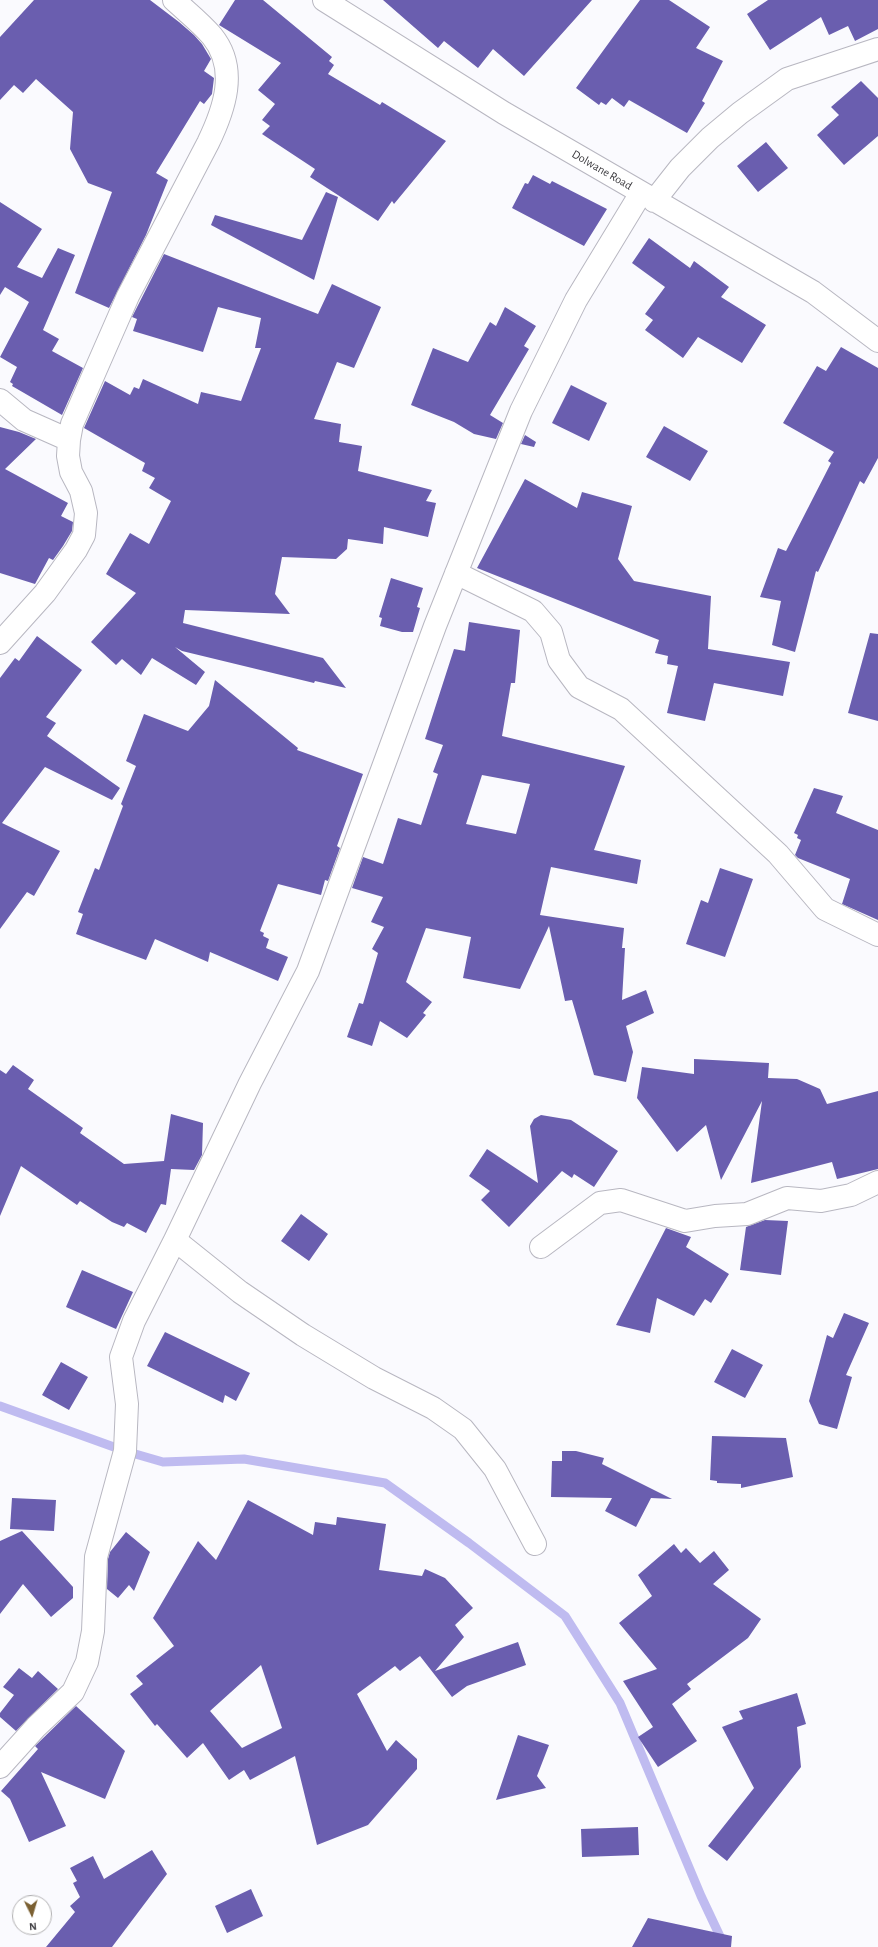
<!DOCTYPE html>
<html>
<head>
<meta charset="utf-8">
<style>
  body { margin:0 }
  #map { position:relative; width:878px; height:1947px; overflow:hidden; background:#fafafe; font-family:"Alegreya Sans",sans-serif }
  canvas { display:block }
  .north { position:absolute; left:12px; top:1895px; width:40px; height:40px; box-sizing:border-box; background:#fff; border:1px solid #b1b0b2; border-radius:50%; rotate:175deg; font-size:11px; font-weight:700; line-height:16px; text-align:center; color:#3b3a3e }
  .north::after { content:''; display:block; margin:auto; width:14px; height:18px; background:#7b6032; clip-path:polygon(50% 0,100% 100%,50% 72%,0 100%) }
</style>
</head>
<body>
<div id="map">
<canvas width="878" height="1947"></canvas>
<div class="north">N</div>
</div>
<script>
const ctx = document.querySelector('canvas').getContext('2d');
ctx.lineJoin = 'round';
function strokePath(path, color, width, dash) { ctx.strokeStyle = color; ctx.lineWidth = width; ctx.lineCap = dash ? 'butt' : 'round'; ctx.setLineDash(dash || []); ctx.stroke(path); }
function fill(path, color) { ctx.fillStyle = color; ctx.fill(path, 'evenodd'); }
function label(font, color, halo, rows, align = 'center') {
  ctx.font = font + ' "Alegreya Sans",sans-serif'; ctx.lineWidth = 4; ctx.setLineDash([]); ctx.textBaseline = 'middle'; ctx.strokeStyle = halo; ctx.fillStyle = color; for (const [text, x, y, turn = 0] of rows) {
    ctx.save(); ctx.translate(x, y); ctx.rotate((+turn || 0) * Math.PI / 180); ctx.textAlign = isNaN(turn) ? turn : align; if (halo) ctx.strokeText(text, 0, 0); ctx.fillText(text, 0, 0); ctx.restore();
  }
}
const stream = new Path2D(`
  M0,1406L125,1451L163,1462L244,1459L385,1483L469,1543L565,1616L620,1703L701,1896L725,1947`);
const building = new Path2D(`
  M34,0H150L179,22L194,35L202,44L211,59L204,71L214,78L212,94L204,104L200,101L156,173L168,180L146,235L109,308L75,293L112,192L88,183L70,149L73,112L36,79L23,93L14,85L0,100V37Z
  M235,0H263L332,57L329,61L334,65L328,74L380,105L382,102L446,141L394,204L392,201L378,221L310,177L315,169L262,134L270,126L262,120L275,104L258,90L281,63L219,25Z
  M383,0H592L524,76L493,49L478,68L444,41L438,48Z
  M640,0H669L710,27L696,48L723,61L702,101L705,103L687,133L629,100L624,107L612,98L606,105L601,102L599,105L576,88Z
  M768,0H878V29L855,41L848,26L829,35L821,17L770,50L747,14Z
  M861,81L878,98V136L844,165L817,135L839,115L831,107Z
  M766,142L788,168L758,192L737,166Z
  M533,175L550,184L552,181L607,209L584,246L512,208L525,183L528,184Z
  M326,192L338,197L314,280L211,225L215,215L302,240Z
  M0,202L42,229L17,267L42,278L58,248L75,255L43,330L59,339L52,351L83,368L62,415L12,386L13,384L10,382L17,367L0,357L29,302L5,287L0,295Z
  M649,238L690,268L694,261L729,287L721,297L766,325L742,363L698,337L683,358L645,330L653,320L645,314L665,287L632,263Z
  M164,254L318,314L332,284L381,307L354,368L337,362L314,419L341,424L339,442L362,446L358,471L432,490L426,501L436,503L428,537L384,527L383,544L348,539L347,549L336,559L282,557L275,594L290,614L185,610L183,623L323,658L346,688L315,681L314,683L182,651L175,647L205,672L196,685L152,658L141,675L122,659L116,665L91,642L136,593L106,574L130,533L149,544L171,501L149,488L155,478L142,471L145,463L84,428L105,381L130,395L134,387L139,389L143,379L198,404L201,392L241,401L261,348H255L261,318L218,307L203,352L133,331L137,319L132,317Z
  M505,307L536,326L524,346L529,349L490,415L503,423L496,439L474,434L454,422L411,405L433,348L468,362L490,322L496,326Z
  M841,347L878,368V458L864,484L860,481L818,572L816,571L795,652L772,645L781,601L760,597L778,548L786,551L831,463L828,461L834,452L783,423L817,366L826,371Z
  M571,385L607,403L589,441L552,423Z
  M664,426L708,451L690,481L646,457Z
  M0,427L19,432L36,439L5,469L68,503L61,516L73,522L72,531L63,546L53,560L49,558L35,584L0,573Z
  M525,435L536,442L534,447L521,444Z
  M525,479L577,508L582,492L632,506L618,559L634,581L711,596L708,649L790,662L783,696L714,683L705,721L667,713L678,666L667,664L668,656L655,653L659,640L477,568Z
  M391,578L423,588L417,607L420,608L413,632H402L380,626L382,618L379,617Z
  M469,622L520,630L515,683H511L502,736L625,766L594,850L641,860L637,884L551,867L540,915L624,928L622,948H625L622,1000L646,990L654,1013L626,1026L633,1052L626,1082L594,1075L572,1000L565,1001L549,926L520,989L463,978L471,937L426,928L406,982L432,1002L423,1013L426,1015L407,1038L380,1021L372,1046L347,1037L359,1003L363,1004L378,953L372,949L384,927L371,922L383,897L352,888L363,857L383,864L398,818L421,825L438,774L433,772L443,745L425,739L454,649L465,651ZM482,775L530,784L516,834L466,824Z
  M870,633L878,634V721L848,713Z
  M37,636L82,670L46,717L56,723L47,736L120,788L112,800L45,767L2,823L60,851L34,896L27,892L0,929V678L15,658L19,661Z
  M215,680L298,748L297,750L363,774L337,846L340,848L328,881L325,880L321,895L278,884L260,931L264,933L263,936L269,939L266,948L288,957L278,981L210,952L208,962L155,939L146,960L76,934L83,914L78,912L95,868L99,870L123,806L121,804L136,766L126,761L144,714L188,731L209,706Z
  M814,788L843,796L836,813L878,830V920L842,904L850,879L798,858L795,855L801,840L797,838L798,835L794,833Z
  M720,868L753,879L725,957L686,944L701,900L708,903Z
  M694,1059L769,1063L768,1078L797,1079L820,1089L827,1104L878,1091V1169L837,1179L832,1162L751,1183L762,1101L721,1180L706,1125L677,1152L637,1098L642,1067L694,1074Z
  M13,1065L34,1080L28,1089L83,1128L80,1133L124,1164L164,1161L171,1114L203,1123L202,1155L194,1170L171,1169L166,1205L161,1204L146,1233L127,1223L124,1227L112,1222L80,1201L77,1205L21,1166L0,1216V1070L6,1074Z
  M541,1115L571,1120L618,1151L594,1187L574,1174L572,1178L562,1171L509,1227L481,1200L490,1191L469,1176L487,1149L538,1183L530,1126L534,1119Z
  M301,1214L328,1234L309,1261L281,1241Z
  M765,1220L788,1221L781,1275L740,1270L746,1227Z
  M666,1228L691,1237L686,1247L729,1274L711,1303L705,1299L694,1316L657,1298L650,1333L616,1325Z
  M82,1270L133,1292L116,1329L66,1307Z
  M844,1313L869,1323L846,1375L852,1377L837,1429L819,1424L809,1401L827,1335L833,1338Z
  M165,1332L250,1373L236,1401L225,1395L223,1403L147,1366Z
  M732,1349L763,1365L745,1398L714,1382Z
  M61,1362L88,1377L69,1410L42,1395Z
  M712,1436L786,1438L793,1477L741,1488V1484L717,1483V1481L710,1480Z
  M562,1451H576L604,1458L602,1464L672,1499L651,1498L636,1527L605,1511L612,1498L551,1497L552,1461H562Z
  M12,1498L56,1500L54,1531L10,1529Z
  M248,1500L313,1535L315,1522L336,1525L337,1517L386,1524L379,1570L422,1576L425,1569L445,1578L473,1608L455,1625L464,1637L435,1671L518,1642L526,1665L467,1686L452,1697L420,1656L400,1671L395,1666L357,1694L387,1751L396,1740L417,1759V1769L368,1825L317,1845L295,1756L250,1780L244,1770L229,1780L203,1743L187,1758L157,1724L155,1726L130,1694L143,1684L136,1676L174,1646L153,1618L198,1541L216,1560ZM261,1665L282,1728L242,1748L210,1711Z
  M22,1531L73,1587V1598L51,1617L23,1584L0,1614V1541Z
  M126,1532L150,1552L134,1591L129,1585L118,1598L107,1589L108,1559L110,1552Z
  M674,1544L681,1553L686,1548L700,1563L714,1551L729,1570L713,1584L761,1619L748,1638L687,1684L691,1689L672,1704L697,1741L658,1767L638,1737L653,1727L623,1681L657,1669L619,1623L652,1596L638,1575Z
  M19,1668L32,1678L38,1671L58,1689L16,1731L0,1717V1713L14,1695L3,1687Z
  M797,1693L806,1724L797,1727L801,1767L727,1861L708,1846L754,1788L722,1727L743,1719L739,1711Z
  M76,1706L125,1751L105,1799L41,1772L66,1826L29,1842L10,1799L1,1791L38,1749L35,1746Z
  M518,1735L549,1745L537,1776L546,1788L496,1800Z
  M638,1827L639,1855L582,1857L581,1829Z
  M152,1850L167,1874L112,1947H46L75,1912L70,1906L80,1897L73,1883L77,1881L70,1868L93,1856L104,1879Z
  M251,1889L263,1916L227,1933L215,1906Z
  M648,1918L732,1936L731,1947H632Z`);
const minor = new Path2D(`
  M324,0L504,113L813,292L878,341
  M654,201L680,168L710,138L740,113L787,79L878,49
  M0,400L24,420L69,440
  M456,573L533,611L551,632L559,660L579,687L621,709L778,854L825,909L878,935
  M0,643L45,593L76,550L84,535L86,513L81,491L71,472L68,456L69,440L72,424L128,296L208,143C224,110 239,69 212,36C201,23 187,12 174,0
  M175,1240L240,1292L303,1335L374,1378L433,1408L463,1429L495,1469L535,1544
  M541,1247L600,1203L621,1200L685,1221L715,1216L747,1214L787,1198L821,1201L851,1195L878,1182
  M0,1767L36,1727L73,1692L87,1662L93,1631L96,1557L125,1451L127,1404L121,1357L134,1321L175,1240L250,1083L308,971L435,626L521,411L576,300L641,193`);
const streetNames = [
  ["Dolwane Road",602,170,30]
];
strokePath(stream, '#bfbbf0', 9);
fill(building, '#6a5eaf');
strokePath(minor, '#b8b7c1', 24);
strokePath(minor, '#fff', 22);
label('12px', '#3b3a3e', '#fff', streetNames);
</script>
</body>
</html>
